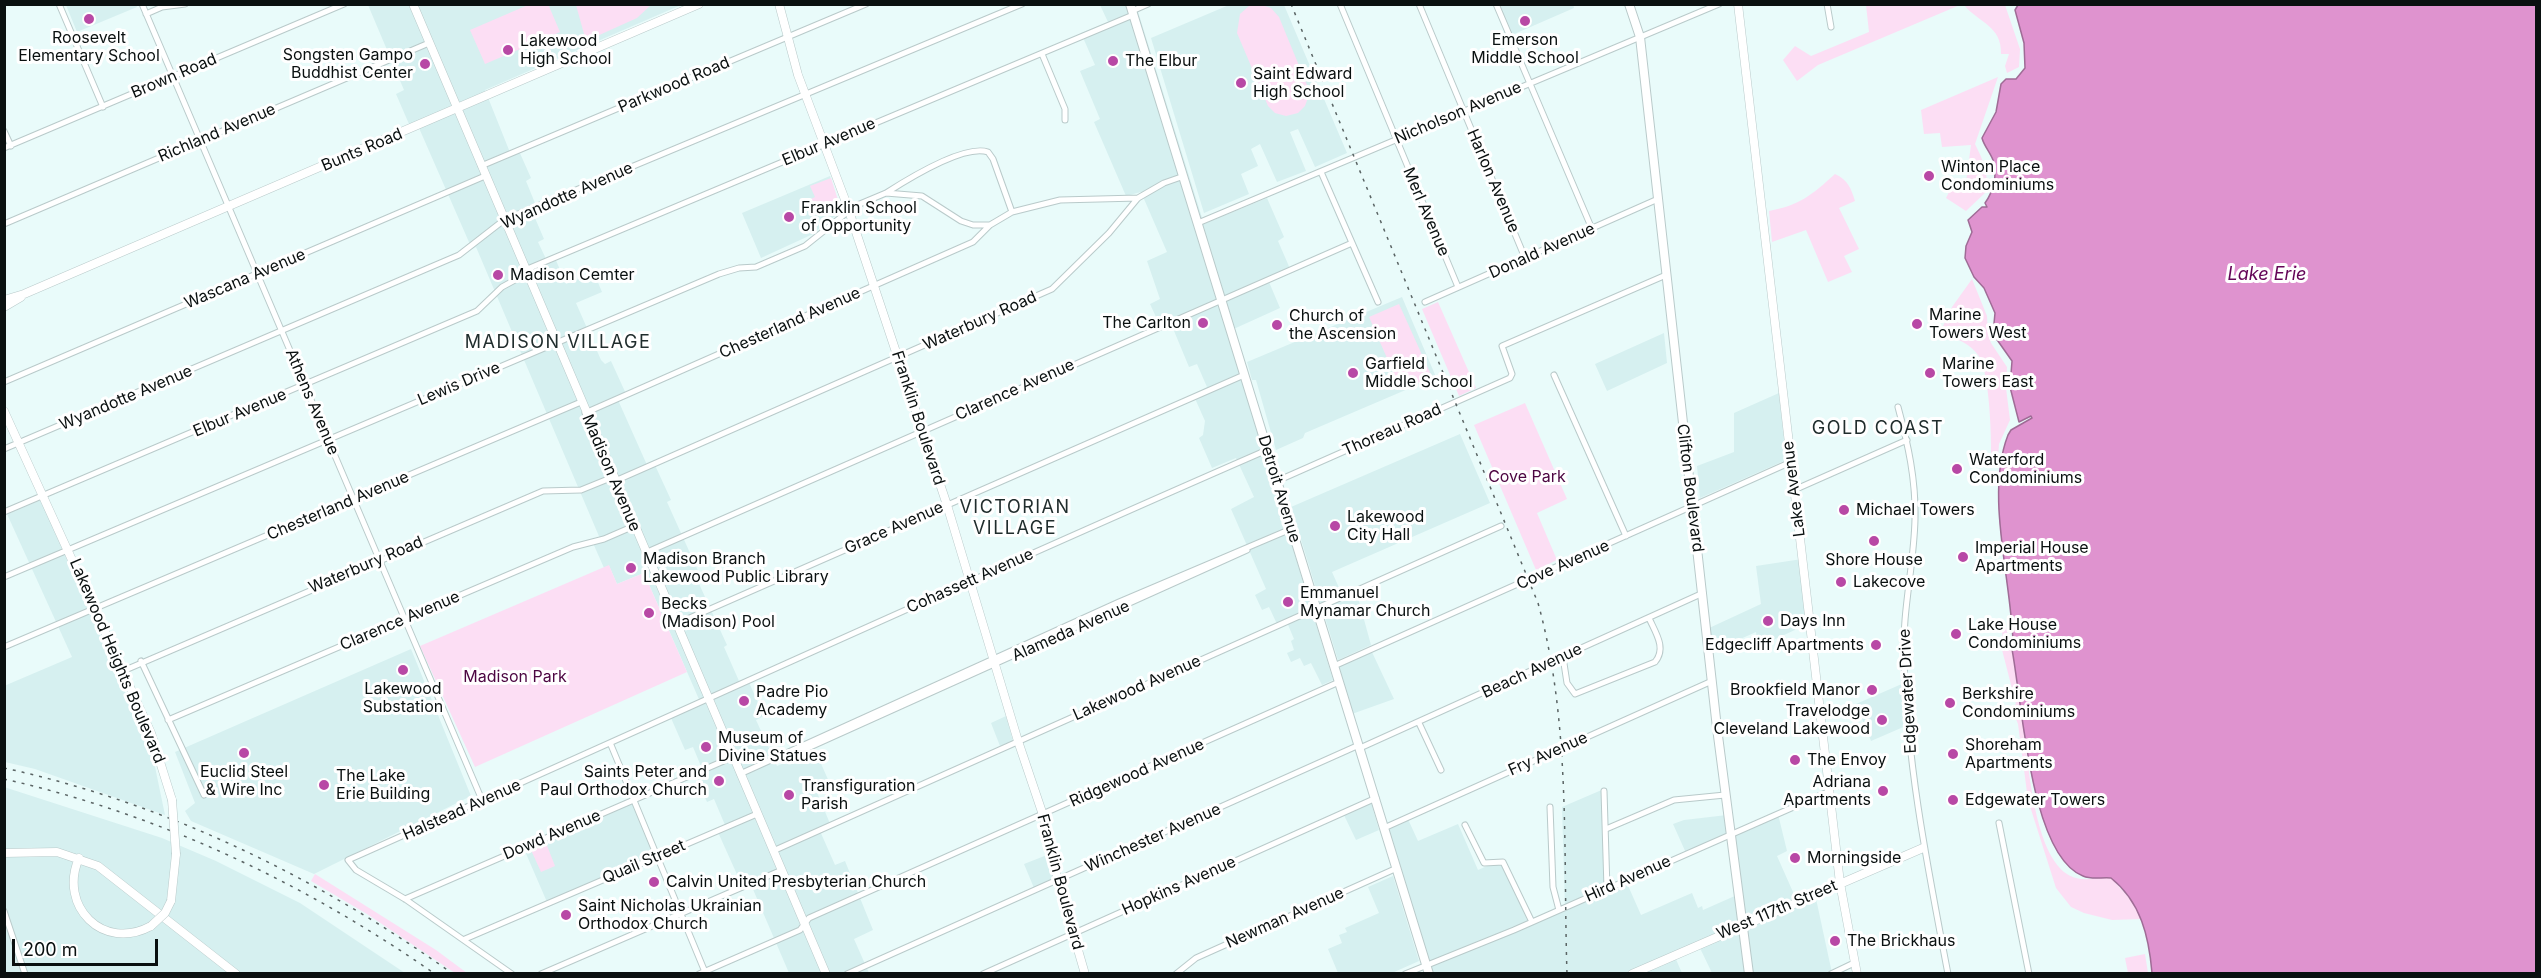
<!DOCTYPE html>
<html>
<head>
<meta charset="utf-8">
<style>
  body { margin:0 }
  #map { position:relative; width:2541px; height:978px; overflow:hidden; background:#e9fbfa; font-family:Inter,sans-serif }
  canvas { display:block }
  .frame { position:absolute; inset:0; border:6px solid #0a1010; pointer-events:none }
  .scale { position:absolute; left:12px; top:939px; width:146px; height:27px; box-sizing:border-box; border:3px solid #0a1010; border-top:0; padding-left:8px; font-size:18px; line-height:21px; white-space:nowrap; color:#0a1010; -webkit-text-stroke:4px #fff; paint-order:stroke }
</style>
</head>
<body>
<div id="map">
<canvas width="2541" height="978"></canvas>
<div class="frame"></div>
<div class="scale">200 m</div>
</div>
<script>
const ctx = document.querySelector('canvas').getContext('2d');
ctx.lineJoin = 'round';
function fill(path, color) { ctx.fillStyle = color; ctx.fill(path, 'evenodd'); }
function strokePath(path, color, width, dash) { ctx.strokeStyle = color; ctx.lineWidth = width; ctx.lineCap = dash ? 'butt' : 'round'; ctx.setLineDash(dash || []); ctx.stroke(path); }
function label(font, color, halo, rows, align = 'center') {
  ctx.font = font + ' Inter,sans-serif'; ctx.lineWidth = 6; ctx.setLineDash([]); ctx.textBaseline = 'middle'; ctx.strokeStyle = halo; ctx.fillStyle = color; for (const [text, x, y, turn = 0] of rows) {
    ctx.save(); ctx.translate(x, y); ctx.rotate((+turn || 0) * Math.PI / 180); ctx.textAlign = isNaN(turn) ? turn : align; if (halo) ctx.strokeText(text, 0, 0); ctx.fillText(text, 0, 0); ctx.restore();
  }
}
const built = new Path2D(`
  M136,4L137,7L77,32L66,5Z
  M1573,4L1574,8L1512,35L1499,5Z
  M368,5H681L485,90L511,155L519,151L531,178L526,181L537,208L532,211L544,239L538,242L547,261L555,258L566,284L594,273L602,292L576,303L601,360L605,364L611,361L627,396L618,400L647,465L654,463L671,500L667,502L699,573L695,575L727,645L724,647L739,681L747,678L764,716L756,720L777,766L815,750L830,784L816,790L831,826L820,831L835,865L845,861L873,930L854,939L869,973H789L752,887L744,890L717,830L725,825L714,799L707,802L697,780L705,776L693,747L685,750L671,718L701,704L644,573L617,584L609,566L604,568L593,543L601,541L476,247L472,249L419,128L412,131L396,94L404,90Z
  M1100,5H1136L1204,224L1267,198L1284,237L1278,241L1291,271L1269,282L1280,308L1227,332L1333,680L1322,685L1311,663L1304,666L1300,658L1291,662L1287,653L1294,650L1291,641L1294,639L1286,620L1277,624L1269,607L1262,610L1255,595L1266,589L1231,509L1254,497L1236,458L1212,468L1199,438L1203,435L1205,421L1193,394L1207,387L1197,364L1189,367L1172,326L1162,330L1150,304L1160,299L1147,261L1167,252L1141,192L1126,196L1094,122L1100,119L1080,71L1095,65L1081,33L1108,22Z
  M1229,5H1284L1347,153L1315,167L1298,129L1290,132L1306,171L1277,182L1260,144L1251,149L1258,166L1241,174L1249,194L1204,213L1151,38Z
  M830,176L840,212L811,235L761,258L742,213Z
  M1402,297L1436,377L1305,433L1303,438L1276,450L1256,380H1252L1247,362Z
  M1664,333L1667,363L1607,391L1595,364Z
  M1779,393L1786,460L1700,498L1697,466L1734,452V413Z
  M1460,434L1490,503L1332,572L1344,599L1357,594L1371,645L1338,660L1291,507Z
  M41,500L143,733L154,762L165,815L35,769L5,762L4,686L72,657L7,514Z
  M1802,559L1810,623L1758,647L1756,632L1709,653L1707,629L1761,604L1756,566Z
  M411,649L471,796L314,874L191,821L185,811L195,803L175,752Z
  M1371,650L1394,699L1349,715L1334,666Z
  M1904,683L1908,725L1871,741L1856,704Z
  M1006,716L1013,741L1000,746L991,723Z
  M4,787L162,838L216,861L300,903L405,973H5Z
  M1604,789L1607,888L1626,881L1641,915L1692,893L1698,908L1702,906L1703,910L1737,895L1730,836L1686,853L1673,824L1684,820L1727,815L1730,835L1778,814L1787,851L1777,856L1797,901L1815,894L1832,973H1712L1698,944L1674,955L1682,973H1429L1384,828L1407,817L1418,841L1458,824L1478,870L1501,860L1529,924L1565,907L1562,807Z
  M1370,799L1379,830L1356,840L1342,811Z
  M632,802L654,855L547,902L524,849Z
  M1047,855L1053,879L1034,888L1024,864Z
  M1393,876L1419,961L1392,973H1338L1328,949L1342,943L1339,935L1347,932L1345,928L1379,913L1368,887Z`);
const green = new Path2D(`
  M548,4L560,32L485,64L470,30L528,5Z
  M576,5H651L637,18L586,41Z
  M1262,5L1271,8L1279,17L1307,85L1309,95L1305,106L1298,113L1286,116L1275,113L1268,106L1237,33L1240,14L1249,6Z
  M1866,5H1960L1818,65L1797,81L1783,60L1795,46L1811,56L1869,32Z
  M1964,5H2005L2020,49L2019,67L2007,73L2005,66L2009,54H2001C2002,26 1979,23 1964,5Z
  M1998,77L1975,144C1983,160 1989,173 1986,192L1966,211L1946,198L1951,188L1966,182L1971,145L1942,147L1940,133L1924,134L1921,110Z
  M1835,174C1848,180 1851,188 1855,201L1839,208L1859,249L1844,256L1852,272L1828,282L1806,230L1772,242L1769,211C1800,205 1812,195 1835,174Z
  M831,178L838,200L816,210L811,199L815,197L810,186Z
  M1972,279L1987,316L1988,334L1991,343L2007,367L2006,388L2010,420L1999,444L1998,459L1991,465C1992,443 1990,370 1978,355C1971,345 1958,339 1947,335L1943,326L1952,307Z
  M1438,302L1476,388L1459,396L1422,309Z
  M1399,304L1432,377L1401,390L1369,317Z
  M1525,403L1567,499L1537,513L1557,560L1536,570L1474,425Z
  M609,565L617,584L644,573L687,672L475,767L420,646Z
  M2005,623C2011,647 2017,671 2020,695C2027,737 2029,849 2067,874C2083,884 2094,876 2111,878L2132,901L2142,919L2112,920L2084,913L2071,907L2056,888L2028,800L2018,724L2011,707L2016,704L2000,642L2003,640L2001,624Z
  M546,843L555,866L541,872L531,850Z
  M315,874L436,950L467,973H455L367,914L311,881Z
  M2145,954L2148,973H2128L2125,958Z`);
const water = new Path2D(`
  M2018,5H2536V973H2152C2149,937 2141,902 2111,878C2102,877 2092,880 2083,876C2029,855 2022,696 2011,644L2013,642C2011,578 1985,494 2008,435L2011,430L2032,418L2031,416L2019,422L2010,387L2012,361L1993,334L1995,313L1984,288L1974,277L1965,258L1966,246L1972,232L1968,220L1982,207H1987L1985,203C1993,192 1998,175 1993,160C1990,152 1984,146 1982,138L1996,112L2001,84L2006,79H2016L2025,68L2024,43L2015,10Z`);
const street = new Path2D(`
  M59,4L103,107
  M142,4L482,800
  M1340,4L1458,287
  M1419,4L1525,258
  M1496,4L1592,229
  M1827,4L1831,27
  M1132,11L1148,4
  M146,14L162,7L185,4
  M1042,54L1065,109V120
  M4,131L11,146
  M4,148L344,4
  M481,166L866,4
  M1321,172L1378,302
  M886,193C908,179 964,144 988,152L993,159L1012,212
  M1198,223L1719,4
  M4,224L429,43
  M525,270L1133,15
  M1425,302L1658,199
  M1554,375L1626,536
  M4,382L485,176
  M1898,407C1908,444 1916,480 1915,519C1914,566 1902,611 1904,659C1907,765 1928,869 1948,974
  M585,413L973,242L990,225
  M4,449L459,255L504,220L1022,4
  M615,481L1052,289L1109,233L1138,198L1164,183L1184,176
  M1277,481L1510,378L1512,374L1502,346L1666,275
  M1794,490L1907,440
  M4,512L477,311L502,287L526,274
  M645,553L1352,243
  M4,577L719,274L739,268L756,267L805,246L855,206L886,193L922,196L961,221L973,225H990L1012,212L1060,200L1138,198
  M676,624L1244,375
  M4,647L581,402
  M1563,657L1567,683L1575,694L1655,662C1667,648 1655,632 1649,618
  M141,661L204,795
  M1334,666L1791,462
  M123,671L543,491L581,490L613,477
  M168,720L573,547L604,539L634,526
  M1419,723L1441,770
  M611,745L705,972
  M1360,748L1703,593
  M785,754L799,752L1247,550
  M740,774L1119,602L1291,529
  M1604,791L1607,889
  M1550,807L1553,887L1559,910
  M1999,823L2029,974
  M1465,825L1484,863L1503,862L1532,922
  M1384,828L1712,681
  M1606,829L1674,800L1725,795
  M773,851L1501,526
  M405,899L733,757
  M4,911L25,974
  M465,939L757,814
  M512,974L405,899L356,870L348,860C654,724 959,584 1267,450
  M541,974L782,870
  M699,974L800,930L809,918L1339,682
  M847,974L1359,745
  M983,974L1376,798
  M1176,974L1196,958L1397,868
  M1405,974L1514,930L1830,791
  M1831,974L1854,963`);
const secondary = new Path2D(`
  M413,4L826,974
  M779,4L798,75L847,205L947,505L1018,741L1043,815L1058,881L1085,974
  M1738,4L1840,883L1857,974
  M4,300L24,294L699,4
  M4,307L21,297
  M4,411L151,733L172,800
  M4,853L57,852L98,866L236,974
  M79,858C58,906 103,952 151,926
  M171,901L176,854
  M1632,974L1923,848`);
const primary = new Path2D(`
  M1130,4L1429,974
  M1629,4L1640,37L1717,728L1749,974`);
const rail = new Path2D(`
  M1291,4L1538,603C1571,722 1563,850 1567,974
  M4,768C166,803 319,878 453,974
  M4,779C159,814 305,883 435,974`);
const secondaryBridge = new Path2D(`
  M172,800L176,854
  M151,926L165,913L171,901`);
const markers = [
  [89,19,6,"#b848a5"],
  [1525,21,6,"#b848a5"],
  [508,50,6,"#b848a5"],
  [1113,61,6,"#b848a5"],
  [425,64,6,"#b848a5"],
  [1241,83,6,"#b848a5"],
  [1929,176,6,"#b848a5"],
  [789,217,6,"#b848a5"],
  [498,275,6,"#b848a5"],
  [1203,323,6,"#b848a5"],
  [1917,324,6,"#b848a5"],
  [1277,325,6,"#b848a5"],
  [1353,373,6,"#b848a5"],
  [1930,373,6,"#b848a5"],
  [1957,469,6,"#b848a5"],
  [1844,510,6,"#b848a5"],
  [1335,526,6,"#b848a5"],
  [1874,541,6,"#b848a5"],
  [1963,557,6,"#b848a5"],
  [631,568,6,"#b848a5"],
  [1841,582,6,"#b848a5"],
  [1288,602,6,"#b848a5"],
  [649,613,6,"#b848a5"],
  [1768,621,6,"#b848a5"],
  [1956,634,6,"#b848a5"],
  [1876,645,6,"#b848a5"],
  [403,670,6,"#b848a5"],
  [1872,690,6,"#b848a5"],
  [744,701,6,"#b848a5"],
  [1950,703,6,"#b848a5"],
  [1882,720,6,"#b848a5"],
  [706,747,6,"#b848a5"],
  [244,753,6,"#b848a5"],
  [1953,754,6,"#b848a5"],
  [1795,760,6,"#b848a5"],
  [719,781,6,"#b848a5"],
  [324,785,6,"#b848a5"],
  [1883,791,6,"#b848a5"],
  [789,795,6,"#b848a5"],
  [1953,800,6,"#b848a5"],
  [1795,858,6,"#b848a5"],
  [654,882,6,"#b848a5"],
  [566,915,6,"#b848a5"],
  [1835,941,6,"#b848a5"]
];
const poiNames = [
  ["Roosevelt",89,38,"center"],
  ["Elementary School",89,56,"center"],
  ["Emerson",1525,40,"center"],
  ["Middle School",1525,58,"center"],
  ["Lakewood",520,41],
  ["High School",520,59],
  ["Songsten Gampo",413,55,"right"],
  ["Buddhist Center",413,73,"right"],
  ["The Elbur",1125,61],
  ["Saint Edward",1253,74],
  ["High School",1253,92],
  ["Winton Place",1941,167],
  ["Condominiums",1941,185],
  ["Franklin School",801,208],
  ["of Opportunity",801,226],
  ["Madison Cemter",510,275],
  ["Marine",1929,315],
  ["Towers West",1929,333],
  ["Church of",1289,316],
  ["the Ascension",1289,334],
  ["The Carlton",1191,323,"right"],
  ["Garfield",1365,364],
  ["Middle School",1365,382],
  ["Marine",1942,364],
  ["Towers East",1942,382],
  ["Waterford",1969,460],
  ["Condominiums",1969,478],
  ["Michael Towers",1856,510],
  ["Lakewood",1347,517],
  ["City Hall",1347,535],
  ["Imperial House",1975,548],
  ["Apartments",1975,566],
  ["Madison Branch",643,559],
  ["Lakewood Public Library",643,577],
  ["Shore House",1874,560,"center"],
  ["Lakecove",1853,582],
  ["Emmanuel",1300,593],
  ["Mynamar Church",1300,611],
  ["Becks",661,604],
  ["(Madison) Pool",661,622],
  ["Days Inn",1780,621],
  ["Lake House",1968,625],
  ["Condominiums",1968,643],
  ["Edgecliff Apartments",1864,645,"right"],
  ["Lakewood",403,689,"center"],
  ["Substation",403,707,"center"],
  ["Brookfield Manor",1860,690,"right"],
  ["Padre Pio",756,692],
  ["Academy",756,710],
  ["Berkshire",1962,694],
  ["Condominiums",1962,712],
  ["Travelodge",1870,711,"right"],
  ["Cleveland Lakewood",1870,729,"right"],
  ["Museum of",718,738],
  ["Divine Statues",718,756],
  ["Shoreham",1965,745],
  ["Apartments",1965,763],
  ["The Envoy",1807,760],
  ["Euclid Steel",244,772,"center"],
  ["& Wire Inc",244,790,"center"],
  ["Saints Peter and",707,772,"right"],
  ["Paul Orthodox Church",707,790,"right"],
  ["The Lake",336,776],
  ["Erie Building",336,794],
  ["Adriana",1871,782,"right"],
  ["Apartments",1871,800,"right"],
  ["Transfiguration",801,786],
  ["Parish",801,804],
  ["Edgewater Towers",1965,800],
  ["Morningside",1807,858],
  ["Calvin United Presbyterian Church",666,882],
  ["Saint Nicholas Ukrainian",578,906],
  ["Orthodox Church",578,924],
  ["The Brickhaus",1847,941]
];
const streetNames = [
  ["Brown Road",174,76,-23],
  ["Parkwood Road",674,85,-23],
  ["Nicholson Avenue",1458,113,-23],
  ["Richland Avenue",217,133,-23],
  ["Elbur Avenue",829,142,-23],
  ["Bunts Road",362,150,-23],
  ["Harlon Avenue",1493,181,67],
  ["Wyandotte Avenue",567,196,-24],
  ["Merl Avenue",1426,212,67],
  ["Donald Avenue",1542,251,-24],
  ["Wascana Avenue",245,279,-23],
  ["Waterbury Road",980,321,-24],
  ["Chesterland Avenue",790,323,-24],
  ["Lewis Drive",459,384,-23],
  ["Clarence Avenue",1015,390,-24],
  ["Wyandotte Avenue",126,398,-23],
  ["Athens Avenue",312,402,67],
  ["Elbur Avenue",240,413,-23],
  ["Franklin Boulevard",918,418,72],
  ["Thoreau Road",1392,430,-24],
  ["Madison Avenue",611,473,67],
  ["Clifton Boulevard",1690,488,83],
  ["Detroit Avenue",1279,489,73],
  ["Lake Avenue",1794,489,-97],
  ["Chesterland Avenue",338,506,-23],
  ["Grace Avenue",894,528,-24],
  ["Waterbury Road",366,565,-23],
  ["Cove Avenue",1563,565,-24],
  ["Cohassett Avenue",970,581,-24],
  ["Clarence Avenue",400,621,-23],
  ["Alameda Avenue",1071,631,-24],
  ["Lakewood Heights Boulevard",117,661,67],
  ["Beach Avenue",1532,671,-25],
  ["Lakewood Avenue",1137,688,-24],
  ["Edgewater Drive",1908,691,-93],
  ["Fry Avenue",1548,754,-24],
  ["Ridgewood Avenue",1137,773,-24],
  ["Halstead Avenue",462,810,-24],
  ["Dowd Avenue",552,835,-23],
  ["Winchester Avenue",1153,838,-24],
  ["Quail Street",644,862,-23],
  ["Hird Avenue",1628,879,-24],
  ["Franklin Boulevard",1060,882,75],
  ["Hopkins Avenue",1179,886,-24],
  ["West 117th Street",1777,910,-23],
  ["Newman Avenue",1285,918,-24]
];
const parkNames = [
  ["Cove Park",1527,477],
  ["Madison Park",515,677]
];
const waterNames = [
  ["Lake Erie",2267,275]
];
const neighbourhoodNames = [
  ["MADISON VILLAGE",558,343],
  ["GOLD COAST",1878,429],
  ["VICTORIAN",1015,508],
  ["VILLAGE",1015,529]
];
fill(built, '#d6f0f0');
fill(green, '#fcdef4');
fill(water, '#df93cf');
strokePath(water, '#9f6c96', 1.5);
strokePath(street, '#b9caca', 7);
strokePath(secondary, '#b9caca', 9);
strokePath(primary, '#b9caca', 10);
strokePath(street, '#fff', 5);
strokePath(secondary, '#fff', 8);
strokePath(primary, '#fff', 8);
strokePath(rail, '#5a6464', 1.5, [3, 6]);
strokePath(secondaryBridge, '#b9caca', 9, []);
strokePath(secondaryBridge, '#fff', 8);
for (const [x, y, r, color] of markers) { const dot = new Path2D(); dot.arc(x, y, r, 0, 2 * Math.PI); ctx.fillStyle = color; ctx.fill(dot); strokePath(dot, '#fff', 2); }
label('16px', '#0a1010', '#fff', poiNames, 'left');
label('16px', '#0a1010', '#fff', streetNames);
label('16px', '#4c0642', '#fff', parkNames);
label('italic 18px', '#630457', '#fff', waterNames);
ctx.letterSpacing = '1.5px';
label('18px', '#202d2d', '#fff', neighbourhoodNames);
ctx.letterSpacing = '0px';
</script>
</body>
</html>
